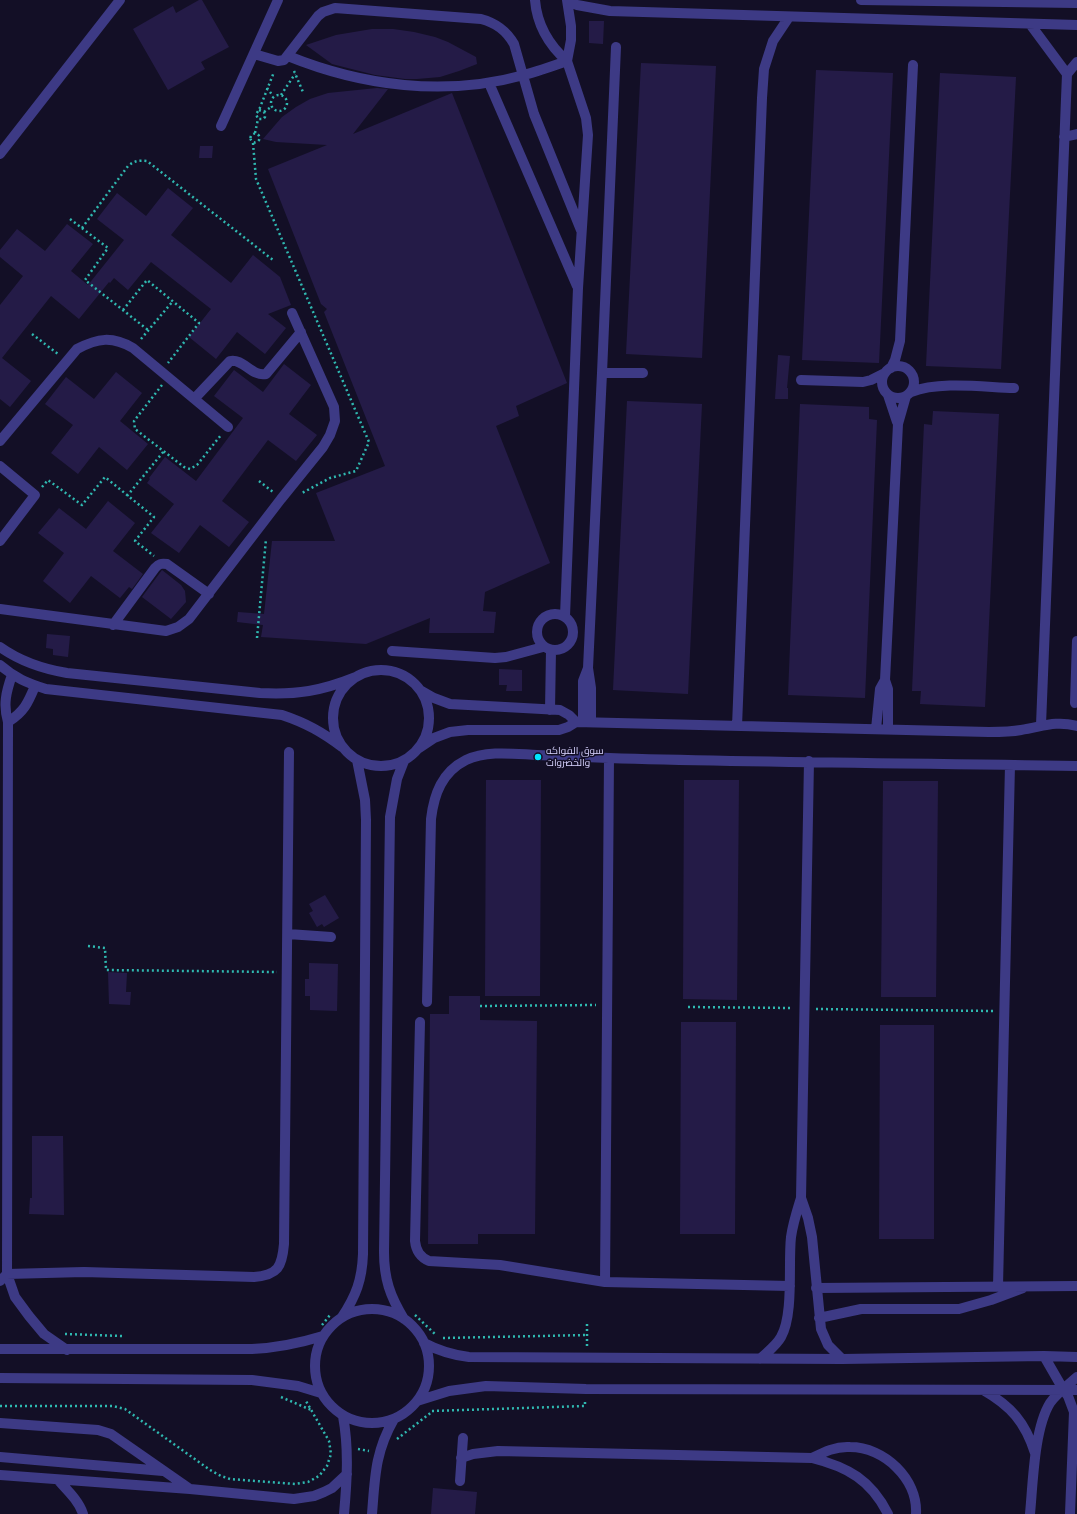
<!DOCTYPE html>
<html>
<head>
<meta charset="utf-8">
<style>
  body { margin:0 }
  canvas { display:block; background:#130f26 }
</style>
</head>
<body>
<canvas width="1077" height="1514"></canvas>
<script>
const ctx = document.querySelector('canvas').getContext('2d');
ctx.lineJoin = 'round';
function fill(path, color) { ctx.fillStyle = color; ctx.fill(path, 'evenodd'); }
function strokePath(path, color, width, dash) { ctx.strokeStyle = color; ctx.lineWidth = width; ctx.lineCap = dash ? 'butt' : 'round'; ctx.setLineDash(dash || []); ctx.stroke(path); }
function label(font, color, halo, rows, align = 'center') {
  ctx.font = font + ' Lato,Cairo,sans-serif'; ctx.lineWidth = 3; ctx.setLineDash([]); ctx.textBaseline = 'middle'; ctx.strokeStyle = halo; ctx.fillStyle = color; for (const [text, x, y, turn = 0] of rows) {
    ctx.save(); ctx.translate(x, y); ctx.rotate((+turn || 0) * Math.PI / 180); ctx.textAlign = isNaN(turn) ? turn : align; if (halo) ctx.strokeText(text, 0, 0); ctx.fillText(text, 0, 0); ctx.restore();
  }
}
const building = new Path2D(`
  M199,0H202L229,47L201,62L205,69L168,90L133,29L173,6L176,13Z
  M589,21H604L603,44L589,43Z
  M372,29H393L414,32L435,37L448,42L476,57L477,64L459,71L440,77L417,79H405L375,75L332,64L306,45L336,35Z
  M641,63L716,66L702,358L626,354Z
  M816,70L893,73L879,363L802,360Z
  M940,73L1016,77L1001,369L926,366Z
  M377,88L388,89L353,134L452,93L567,383L516,406L519,416L496,426L550,563L485,592L483,611L496,612L494,633H429L430,618L366,644L261,637L263,625L237,622L238,612L264,614L272,541H335L316,493L385,466L324,312L327,309L321,304L268,169L327,145L276,142L263,139L282,117L296,107L310,99L328,93Z
  M200,146H213L212,158H199Z
  M168,188L193,208L171,235L231,283L253,255L280,277L291,305L268,314L286,328L265,354L237,332L216,359L189,337L211,309L151,262L128,290L114,278L110,283L109,282L79,319L51,296L2,358L31,381L10,407L0,399V305L23,276L0,257V250L17,229L45,251L67,224L93,244L71,271L88,285L124,240L97,219L117,193L146,216Z
  M778,355L790,356L787,388H788V399H775Z
  M284,364L311,385L289,414L317,435L296,461L268,440L222,501L249,522L229,547L200,525L179,553L151,533L174,504L147,483L150,479L149,478L165,457L196,481L243,418L214,396L234,370L263,392Z
  M116,372L142,393L120,421L148,444L127,470L99,447L78,474L51,453L73,425L45,404L66,377L94,399Z
  M627,401L702,404L688,694L613,690Z
  M800,404L869,407V419L877,420L865,698L788,695Z
  M933,411L999,414L985,707L920,704L921,691H912L924,424L932,425Z
  M108,501L135,523L113,551L143,574L132,589L129,587L120,598L91,576L70,603L43,581L64,553L38,533L59,508L86,529Z
  M162,570L181,585L185,591L186,602L171,619L142,597Z
  M47,634L70,636L68,657L53,655V649L46,648Z
  M499,669L522,670V691H506L507,685H499Z
  M486,780H541L540,996H485Z
  M684,780H739L737,1000L683,999Z
  M883,781H938L936,997H881Z
  M325,895L339,918L324,927L322,924L317,927L309,913L313,911L309,904Z
  M309,963L338,964L337,1011L310,1010V996H305V979H309Z
  M108,972L127,973L126,992H131L130,1005L109,1004Z
  M449,996H480V1020L537,1021L535,1234H478V1244H428L430,1014H449Z
  M681,1022H736L735,1234H680Z
  M880,1025H934V1239H879Z
  M32,1136H63L64,1215L29,1214L30,1198H32Z
  M433,1488L477,1492L475,1514H431Z`);
const path = new Path2D(`
  M294,71L303,92
  M267,88L273,96
  M271 103a8 8 0 1 1 16 0a8 8 0 1 1-16 0Z
  M281,95L295,74
  M259,110L264,112L265,117L263,119H258L256,114L259,110L274,72
  M264,112L271,107
  M255,133L258,119
  M250.5 138a4.5 4.5 0 1 1 9 0a4.5 4.5 0 1 1-9 0Z
  M253,143L256,179L369,442L356,471L330,478L302,493
  M70,219L108,248L85,280L148,330
  M82,228L128,166C134,161 139,160 147,161L273,260
  M123,310L147,280L199,323L168,363
  M32,334L58,354
  M141,339L173,301
  M162,385L134,421L135,429L184,467L190,469L197,465L221,435
  M259,481L273,492
  M42,487L48,480L82,505L105,477L154,517L135,541L154,556
  M127,496L164,451
  M257,638L266,539
  M88,946L105,948L106,970L277,972
  M480,1006L596,1005
  M688,1007L793,1008
  M816,1009L993,1011
  M415,1315L436,1335
  M322,1325L330,1315
  M65,1334L122,1336
  M443,1338L587,1335
  M587,1346V1322
  M281,1397L311,1410
  M0,1406H113L125,1409L210,1470L221,1476L230,1479L295,1484L308,1482L319,1476L327,1466L331,1454L329,1441L306,1401
  M432,1411L585,1406V1401
  M397,1439L433,1411
  M358,1449L369,1451`);
const minor = new Path2D(`
  M535,0C537,25 549,45 567,61
  M567,0L577,5L610,11L1077,25
  M861,0L1077,3
  M1030,24L1067,74L1041,725
  M254,54L278,61L284,60L318,16L323,12L335,8L481,19C496,23 506,30 514,44L534,114L581,230
  M288,56C362,86 445,97 524,75C539,71 553,66 567,61
  M1067,74L1077,62
  M489,83L577,286
  M221,126L278,0
  M1064,137L1077,134
  M0,154L120,0
  M882 382a16 16 0 1 1 32 0a16 16 0 1 1-32 0Z
  M891,368L895,360L900,341L913,65
  M602,373H643
  M801,380L863,382L871,380L885,373
  M911,392C940,381 982,387 1014,388
  M888,395L897,422
  M195,398L230,361C243,358 252,377 266,374L301,332
  M0,441L77,349C98,338 112,336 133,348L228,427
  M0,466L35,495L0,541
  M0,609L166,631L178,627L189,619L281,499L323,447L330,435L335,421L334,407L292,313
  M537 632a18 18 0 1 1 36 0a18 18 0 1 1-36 0Z
  M565,616L578,288L588,135L586,118L567,61L571,40V26L567,0
  M113,625L155,568C159,564 161,563 167,564L209,594
  M0,647C21,662 43,669 67,673L260,693C297,695 321,691 356,677
  M392,651L495,658L506,657L543,647
  M0,665C15,678 27,683 46,689L282,715C306,723 322,732 342,747
  M333 718a48 48 0 1 1 96 0a48 48 0 1 1-96 0Z
  M12,675C6,692 3,705 8,722L7,1274L15,1297L29,1316L44,1334L67,1350
  M420,690L434,698L450,704L560,710L569,715L576,722
  M1075,703L1077,641
  M550,710L551,650
  M8,722C24,712 28,703 35,686
  M583,722V681L588,668
  M591,722V688L588,668L602,373L616,47
  M737,726L762,98L764,69L773,41L789,17
  M876,729L880,689L885,680
  M888,729V689L885,680L898,424L906,396
  M419,748L434,738L450,732L468,730H559L568,727L576,722L989,732C1000,732 1010,732 1021,730C1042,727 1055,720 1077,726
  M288,934L331,937
  M427,1002L431,819C434,794 442,772 466,760C487,750 515,754 537,755C561,756 585,757 609,758C765,763 921,763 1077,766
  M420,1022L415,1241C416,1251 420,1257 429,1261L500,1265L605,1282L790,1286
  M801,1198L808,1218L812,1237L821,1329L828,1345L842,1359
  M0,1281L7,1274L84,1272L254,1277C278,1275 282,1267 284,1244L289,752
  M605,1282L609,758
  M998,1286L1010,765
  M816,1288L1077,1286
  M315 1366a57 57 0 1 1 114 0a57 57 0 1 1-114 0Z
  M342,1317C356,1296 362,1280 363,1254L366,820L365,800L357,760
  M819,1318L861,1309H959L991,1300L1023,1288
  M404,1319C390,1296 384,1279 384,1252L390,817L397,779L404,761
  M424,1343C439,1351 452,1355 469,1357L842,1359L1044,1356L1077,1357
  M0,1349H252C277,1348 300,1343 323,1336
  M1044,1356L1063,1389L1068,1396L1074,1412L1070,1514
  M760,1359C767,1352 776,1346 781,1337C794,1314 788,1264 791,1237C793,1223 797,1211 801,1198L809,761
  M0,1378L252,1380L298,1386L321,1393
  M983,1390C1011,1406 1025,1422 1035,1453
  M417,1401L449,1391L486,1386L586,1389L1077,1390
  M343,1416C349,1449 347,1481 344,1514
  M0,1423L98,1430L111,1434L190,1489
  M0,1457L163,1471
  M461,1458L473,1454L498,1451L812,1458C848,1467 871,1480 888,1514
  M812,1458C824,1452 836,1446 850,1447C884,1447 918,1479 916,1514
  M0,1475L190,1489L294,1499L314,1496L324,1492L332,1488L347,1474
  M58,1480C67,1490 79,1501 83,1514
  M460,1481L463,1438
  M372,1514C375,1477 375,1452 394,1419
  M1030,1514C1033,1483 1034,1429 1050,1403C1057,1393 1068,1385 1077,1377`);
const markers = [
  [538,757,4,"#00e5ff"]
];
const poiNames = [
  ["سوق الفواكه",546,751],
  ["والخضروات",546,763]
];
fill(building, '#241b47');
strokePath(path, '#2fb8b0', 2.5, [2, 3]);
strokePath(minor, '#3d3a85', 10);
for (const [x, y, r, color] of markers) { const dot = new Path2D(); dot.arc(x, y, r, 0, 2 * Math.PI); ctx.fillStyle = color; ctx.fill(dot); strokePath(dot, '#130f26', 1.5); }
label('10px', '#d9d4ff', '#130f26', poiNames, 'left');
</script>
</body>
</html>
